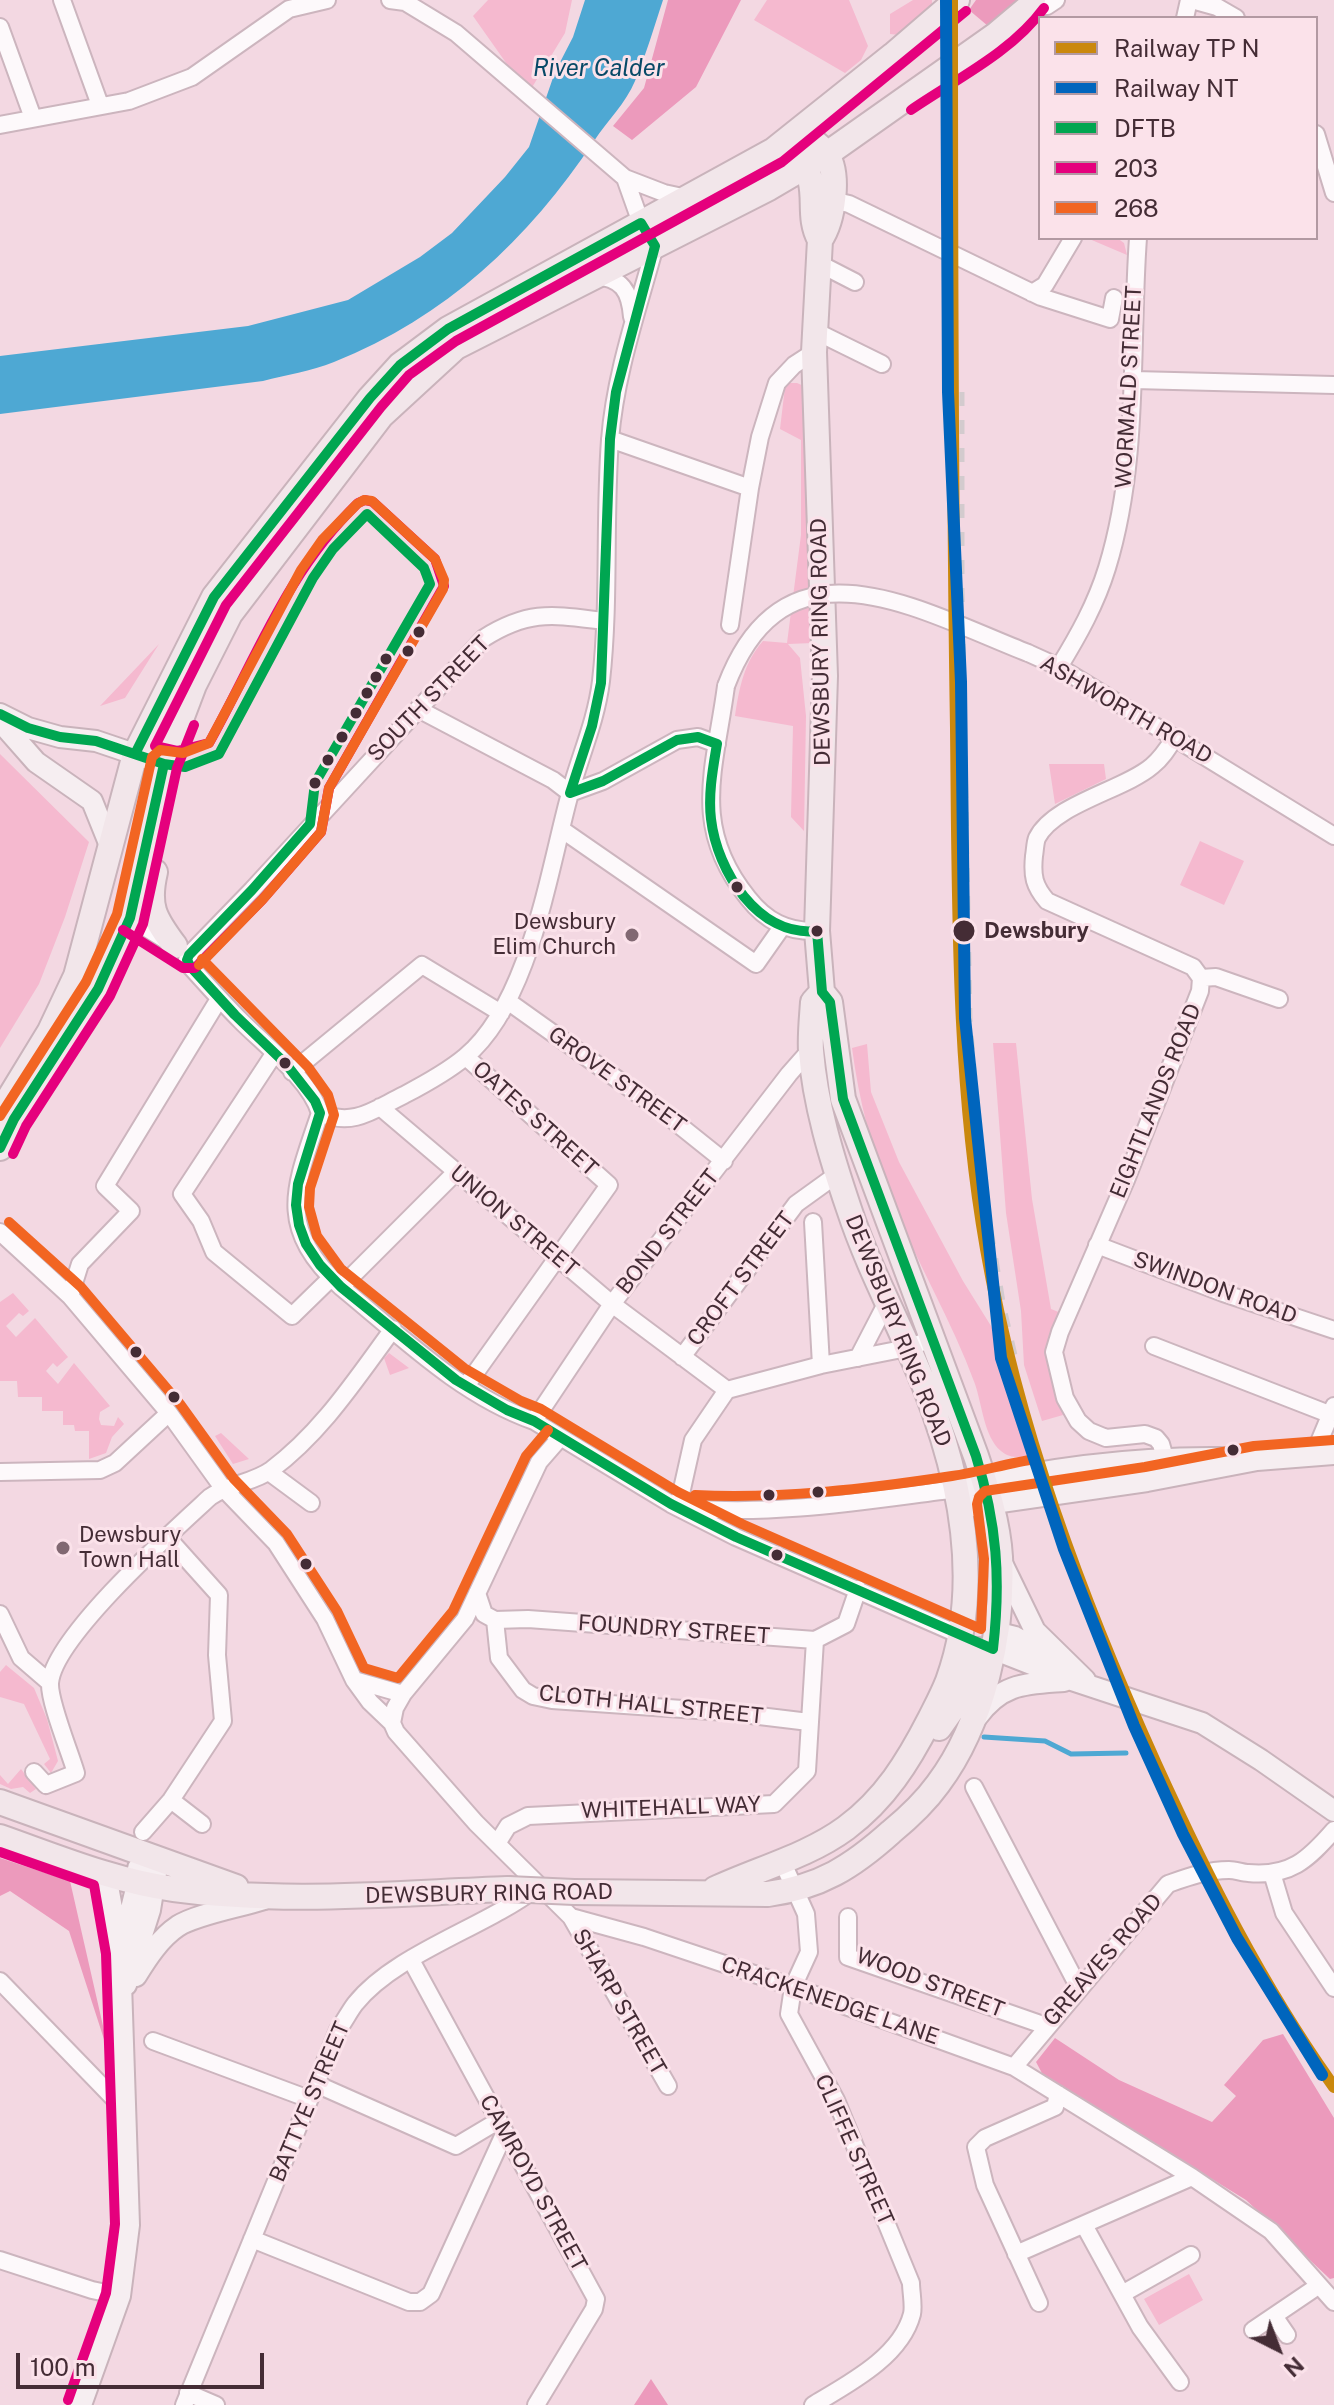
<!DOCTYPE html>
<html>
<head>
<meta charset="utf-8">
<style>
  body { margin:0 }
  #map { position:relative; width:1334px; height:2405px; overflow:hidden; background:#f3d8e2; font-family:"Public Sans",sans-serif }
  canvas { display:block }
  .legend { position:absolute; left:1038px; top:16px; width:280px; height:224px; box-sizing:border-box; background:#fbe2ea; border:2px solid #b299a2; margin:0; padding:10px 14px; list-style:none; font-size:24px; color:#442c35 }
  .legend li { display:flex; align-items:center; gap:16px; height:40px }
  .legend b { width:40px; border:2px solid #b299a2 }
  .north { position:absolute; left:1238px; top:2309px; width:80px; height:80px; -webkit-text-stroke:6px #fbe2ea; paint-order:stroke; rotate:138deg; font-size:22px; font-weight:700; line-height:32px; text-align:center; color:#442c35 }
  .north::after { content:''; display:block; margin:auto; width:28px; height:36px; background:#442c35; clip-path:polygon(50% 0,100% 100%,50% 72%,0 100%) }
  .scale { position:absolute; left:16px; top:2353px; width:248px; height:36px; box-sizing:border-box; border:4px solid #442c35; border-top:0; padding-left:10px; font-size:24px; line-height:28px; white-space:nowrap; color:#442c35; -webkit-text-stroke:6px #fbe2ea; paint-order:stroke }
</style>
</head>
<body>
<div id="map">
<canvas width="1334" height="2405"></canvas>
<ul class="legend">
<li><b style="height:10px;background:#ca880d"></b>Railway TP N</li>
<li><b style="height:10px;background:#0065bd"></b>Railway NT</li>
<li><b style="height:10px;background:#00a651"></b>DFTB</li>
<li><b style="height:10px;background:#e5007d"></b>203</li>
<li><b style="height:10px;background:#f26522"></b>268</li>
</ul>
<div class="north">N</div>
<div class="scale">100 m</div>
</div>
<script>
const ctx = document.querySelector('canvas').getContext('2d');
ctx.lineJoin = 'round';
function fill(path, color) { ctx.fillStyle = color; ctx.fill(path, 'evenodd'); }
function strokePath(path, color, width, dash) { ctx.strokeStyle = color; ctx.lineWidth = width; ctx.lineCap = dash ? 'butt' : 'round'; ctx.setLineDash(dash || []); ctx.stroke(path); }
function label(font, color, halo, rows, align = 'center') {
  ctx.font = font + ' "Public Sans",sans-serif'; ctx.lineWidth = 6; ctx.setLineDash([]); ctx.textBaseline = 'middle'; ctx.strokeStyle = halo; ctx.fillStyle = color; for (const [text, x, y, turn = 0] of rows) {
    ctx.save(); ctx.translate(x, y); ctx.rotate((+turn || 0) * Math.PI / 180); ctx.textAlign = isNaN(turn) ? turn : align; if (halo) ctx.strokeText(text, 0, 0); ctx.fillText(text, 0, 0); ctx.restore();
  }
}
const green = new Path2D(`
  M488,0H572L565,33L528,94L473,16Z
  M767,0H849L868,46L861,60L845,73L754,20Z
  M913,0H932V8L899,35L890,34V14Z
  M1087,238H1117L1124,243L1127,255Z
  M789,383H797L804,386L813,643L788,644L800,658L806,716L804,831L791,817L793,726L735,716C739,689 744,662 763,641L787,643L801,535V440L780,429L785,387Z
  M159,644L125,698L100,706Z
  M0,754L89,842L65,917L39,984L0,1048Z
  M1049,764H1104L1106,779L1055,804Z
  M1200,841L1244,861L1224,905L1180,885Z
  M993,1043H1016L1032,1199L1051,1309L1061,1313L1046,1354L1063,1415L1042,1421L1024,1365L1021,1311L1006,1213Z
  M867,1044L871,1092L899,1162L963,1281L996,1334L1036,1455C1024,1457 1011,1460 1001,1451C984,1437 982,1404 975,1384C952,1321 917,1263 892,1201C872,1151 859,1101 852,1048Z
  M13,1293L29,1311L23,1316L19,1313L6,1326L16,1337L35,1318L68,1357L57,1367L53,1363L46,1371L58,1384L74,1363L110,1406L100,1412L99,1419L101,1425L114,1426L118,1417L124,1424L112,1437L106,1453L89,1459V1431H75L74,1425H63V1411H42V1397H18L17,1381H0V1302Z
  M389,1353L409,1368L390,1375L384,1358Z
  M221,1433L249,1459L233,1464L215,1436Z
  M6,1665L34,1688L47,1719L58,1761L51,1773L44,1764L50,1759L24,1704L0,1697V1672Z
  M21,1769L36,1789L30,1793L23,1787L11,1789L0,1784V1775L8,1784Z
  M1189,2274L1203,2300L1159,2325L1144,2299Z`);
const forest = new Path2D(`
  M668,0H741L696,87L632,140L613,126L644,88Z
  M976,0H1017L988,26L969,10Z
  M0,1858L70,1881L111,2061L69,1931L10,1891L0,1896Z
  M1283,2034L1334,2118V2278L1330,2279L1246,2200L1043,2075L1036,2062L1055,2038L1119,2080L1212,2122L1236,2096L1224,2085L1263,2040Z
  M651,2379L668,2405H634Z`);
const water = new Path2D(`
  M585,0H663C654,27 646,55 635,81C626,103 607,121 594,141C528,240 446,317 334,362C311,371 286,375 263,381L0,414V356L248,326L348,300L420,257L452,233L505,177L529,147L555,72L573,37Z`);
const stream = new Path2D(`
  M984,1737L1045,1741L1071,1754L1126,1753`);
const minor = new Path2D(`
  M62,0L100,105
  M390,0L405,2L456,33L625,178L664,193L687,198
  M1192,0L1217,7L1236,18
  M1029,7L1047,6L1056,0
  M1185,18L1189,0
  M0,27L33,118
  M0,125L129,101L192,77L289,9L327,0
  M1316,134L1334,193
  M832,200L849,204L1041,297L1110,319L1114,298
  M818,263L855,282
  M595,276C622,278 630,291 632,317
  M1032,293L1045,285L1073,238
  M815,331L882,364
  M1134,380L1334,385
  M610,439L750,488
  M730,625L750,488L760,437L777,383L794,365L814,352
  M1028,653L1059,667L1334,836
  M1059,667C1078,636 1096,604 1107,568C1140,461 1130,348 1138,238
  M726,686C715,769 690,826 748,898C766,921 787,932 817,931
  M418,709L553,780L570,793
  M570,793L603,781L677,740L698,737L717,744
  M561,829L756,964L782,927
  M130,918L167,941
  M189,955L252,890L484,638C530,609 554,615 604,621
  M189,955L187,960L190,966C207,985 224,1004 242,1022C266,1046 310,1080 320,1113
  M1201,978L1216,977L1279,999
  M509,1002L659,1109L724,1161
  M274,1054L182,1194L201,1221L214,1252L292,1316L331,1278
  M466,1057L609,1185L466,1386
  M292,1072L422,965L501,1013
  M380,1107L612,1304L727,1390
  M320,1113C354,1127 373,1110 404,1095C425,1084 447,1072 465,1057C529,1004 548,875 569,797C579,758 596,722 601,681C610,601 604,520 610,440C615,374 638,309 655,246L641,223L625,178
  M320,1113C295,1187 275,1226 341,1287C401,1336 460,1395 534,1421L671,1504L736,1537L960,1635
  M813,1222L821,1365
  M0,1232L70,1296L169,1413L223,1488L276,1543L325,1619L354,1680L370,1702L392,1723L396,1732L476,1823L571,1917L644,1937L793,1987L1014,2067L1192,2177L1271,2231L1334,2302
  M1097,1245L1223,1293L1334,1330
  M341,1287L456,1172
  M70,1296L80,1264L131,1211L105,1186L219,999
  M1154,1346L1329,1414
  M682,1357L796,1204L839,1173
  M858,1358L887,1302
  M534,1421L612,1304L789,1074L811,1049
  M1314,1454L1334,1406
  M1165,1458L1161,1444L1156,1438L1145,1434L1106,1438L1089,1431L1078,1421L1065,1398L1054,1352L1060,1332L1126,1180L1200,991L1201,978L1193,967L1047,901C1034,886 1032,876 1034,856C1035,851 1035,843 1037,838C1054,804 1124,790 1152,766C1162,758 1168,748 1175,737
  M0,1472L100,1470L115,1463L169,1413
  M269,1472L311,1503
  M678,1507L693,1440L727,1390L821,1365L907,1348L932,1339
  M687,1508C777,1516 868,1500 957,1489
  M477,1593L484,1614L495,1620L528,1619L815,1640L846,1624L858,1589
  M0,1614L21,1658L50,1683
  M495,1620L499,1658L523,1690L533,1696L552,1700L726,1712L809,1722
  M354,1680L403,1694
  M392,1723L395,1708L403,1694L465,1619L539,1462L559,1439
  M34,1772L46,1785L76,1773C70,1752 49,1702 50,1683C54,1637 173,1531 210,1497C228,1484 253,1483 271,1470C322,1432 356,1379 393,1329
  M974,1787L1079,1988
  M171,1800L202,1824
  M143,1832L171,1800L223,1721L217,1655L219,1595L167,1537
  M498,1842L508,1826L528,1816L774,1804L807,1771L815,1640
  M782,1861L806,1914L809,1952L793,1987L789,2014L836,2100L911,2283C911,2292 914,2305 912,2314C901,2357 848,2384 813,2405
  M1272,1873L1284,1913L1334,1988
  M571,1917L668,2086
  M848,1917V1957L1046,2026
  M411,1960L596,2299L594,2309L536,2405
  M0,1981L127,2112
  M153,2041L309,2099
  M1014,2067L1168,1884C1188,1877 1207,1870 1229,1870C1236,1870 1242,1873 1248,1873C1290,1877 1308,1860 1334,1830
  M316,2084L456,2146L498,2121
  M1084,2225L1140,2327L1180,2382
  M252,2239L409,2302H420L431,2294L505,2132
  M1016,2254L1192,2177
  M0,2260L92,2290L120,2296
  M1122,2294L1191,2255
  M1039,2303L985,2185L976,2147L985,2138L1055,2107L1058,2094
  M1274,2316L1287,2335
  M1253,2330L1318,2286
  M188,2393L216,2405
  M184,2405L338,2030C344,2022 349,2012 355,2004C395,1954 483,1928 535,1889`);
const major = new Path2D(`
  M0,714L28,728L60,737L96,741L164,764
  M0,721L36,762L92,801L111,848
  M957,1489C1042,1469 1133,1457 1221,1458
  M959,1508L1147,1481L1257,1460L1334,1454
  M1001,1561L1035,1631L1085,1680
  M995,1632L1015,1637L1051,1656
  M993,1649L1072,1680L1202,1723L1261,1760L1334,1811
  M977,1717C1002,1683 1025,1684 1064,1681
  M122,1945L138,1881V1868L149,1857L156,1873L150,1910L126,1985
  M136,1976C147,1958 160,1938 178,1926C197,1914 240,1907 264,1899
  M81,2405L120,2296L129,2225L120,1953L106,1875`);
const highway = new Path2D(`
  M797,156C824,186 804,211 820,240
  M155,872C147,906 154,918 175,946
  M0,1113L50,1031L76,976L135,754L214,597L370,398L400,365L448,329L774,150L893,55L957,0
  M0,1148L14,1119L98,989L130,918L164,764L194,685L230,614L381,416L456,347L769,188L827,154L997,34L1029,7L1033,0
  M939,1728L958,1701L978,1650
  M0,1802L236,1887
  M0,1837C57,1857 114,1881 174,1889C285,1904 397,1893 508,1889
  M715,1889C758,1869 808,1856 846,1828C885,1799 908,1762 930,1719C936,1707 943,1694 948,1681C983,1585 961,1479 925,1387C901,1327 869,1270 849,1209C832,1159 815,1104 811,1051C810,1035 812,1018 813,1002L822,992
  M574,1892L768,1894C820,1887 852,1867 891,1832C908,1818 925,1802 938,1784C983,1724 1004,1631 1000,1557C998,1522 987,1489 976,1456L843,1099L830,1002L822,992L817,931L825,676L814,352L820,240C833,221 841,172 825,152C818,144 808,137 800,130`);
const rail = new Path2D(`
  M962,392V589L970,1021L985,1194L1004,1308L1015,1355`);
const minorBridge = new Path2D(`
  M726,686C785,529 918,610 1028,653`);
const highwayBridge = new Path2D(`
  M508,1889L574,1892`);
const bus1 = new Path2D(`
  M0,714L28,728L60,737L96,741L164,764L185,767L219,754L313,578L333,549L367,514L424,568L430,584L315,783L310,824L252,890L189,955
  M135,754L214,597L370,398L400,365L448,329L641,223L655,246L616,392L610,439L601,683L592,726L570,793
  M189,955L187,960L190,966L235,1015L286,1064L315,1101L320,1113L298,1184L296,1205L299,1225L306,1244L320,1265L341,1287L456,1380L507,1410L534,1421L671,1504L736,1537L993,1649C1001,1579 997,1524 976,1456L843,1099L830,1002L822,992L817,931C758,937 717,871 711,819C708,794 713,768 717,744L698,737L677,740L603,781L570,793
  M0,1148L14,1119L98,989L130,918L164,764`);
const bus2 = new Path2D(`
  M911,110C956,79 1011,53 1044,8
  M123,930L183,968H195L262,900L321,832L329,788L444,586L435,559L373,502L365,500L358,503C286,573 257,657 209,743L177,751L155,746L226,605L381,407L409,375L456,341L782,162L966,11
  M13,1154L26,1126L110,996L143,924L177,768L194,725
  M0,1852L94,1885L106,1954L115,2224L106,2293L68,2400`);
const bus3 = new Path2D(`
  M202,959L308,1067L328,1095L334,1115L310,1188L309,1207L317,1236L341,1269L464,1368L521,1401L541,1409L678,1492L742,1524L981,1629L984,1559L977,1504L979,1497L985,1491L1145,1467L1254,1446L1333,1440
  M0,1116L86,982L117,914L152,757L160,750L183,753L209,743L301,570L322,540L357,504L364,500L372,501L435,559L444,580L443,589L329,788L321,832L263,899L199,965
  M9,1222L81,1287L180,1404L234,1479L287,1534L337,1611L364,1668L398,1678L453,1611L526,1456L548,1430
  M695,1495C781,1499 867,1489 952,1476C980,1472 1008,1463 1036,1459`);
const rail1 = new Path2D(`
  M952,0C952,243 952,486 956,728C958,902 956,1078 986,1249C1017,1427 1082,1600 1156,1764C1207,1876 1262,1986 1334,2087`);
const rail2 = new Path2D(`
  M946,0L948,392L961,682L965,1018L1001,1358L1064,1549L1134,1726L1183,1834L1237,1938L1322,2075`);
const markers = [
  [419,632,7,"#442c35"],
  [408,651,7,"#442c35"],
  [386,659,7,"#442c35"],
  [376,677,7,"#442c35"],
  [367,693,7,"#442c35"],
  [356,713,7,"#442c35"],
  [342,737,7,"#442c35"],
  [328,760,7,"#442c35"],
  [315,783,7,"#442c35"],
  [737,887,7,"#442c35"],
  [817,931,7,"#442c35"],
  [964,931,12,"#442c35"],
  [632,935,8,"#816872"],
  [285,1063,7,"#442c35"],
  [136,1352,7,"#442c35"],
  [174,1397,7,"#442c35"],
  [1233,1450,7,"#442c35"],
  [818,1492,7,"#442c35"],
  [769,1495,7,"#442c35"],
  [63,1548,8,"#816872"],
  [777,1555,7,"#442c35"],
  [306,1564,7,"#442c35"]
];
const streetNames = [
  ["WORMALD STREET",1129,387,-87],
  ["DEWSBURY RING ROAD",821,642,-91],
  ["SOUTH STREET",429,699,-46],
  ["ASHWORTH ROAD",1126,710,30],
  ["GROVE STREET",617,1080,36],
  ["EIGHTLANDS ROAD",1156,1101,-68],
  ["OATES STREET",535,1119,42],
  ["UNION STREET",514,1221,40],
  ["BOND STREET",668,1232,-52],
  ["CROFT STREET",741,1279,-53],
  ["SWINDON ROAD",1215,1288,20],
  ["DEWSBURY RING ROAD",898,1331,68],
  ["FOUNDRY STREET",674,1630,4],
  ["CLOTH HALL STREET",651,1705,6],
  ["WHITEHALL WAY",671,1808,-2],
  ["DEWSBURY RING ROAD",489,1894,-1],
  ["GREAVES ROAD",1103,1960,-49],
  ["WOOD STREET",930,1983,21],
  ["CRACKENEDGE LANE",830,2001,19],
  ["SHARP STREET",619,2002,60],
  ["BATTYE STREET",310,2102,-67],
  ["CLIFFE STREET",854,2150,66],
  ["CAMROYD STREET",533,2183,61]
];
const poiNames = [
  ["Dewsbury",616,922],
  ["Elim Church",616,947],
  ["Dewsbury",79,1535,"left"],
  ["Town Hall",79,1560,"left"]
];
const stopNames = [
  ["Dewsbury",984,931]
];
const waterNames = [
  ["River Calder",599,69]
];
fill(green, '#f5b9cf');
fill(forest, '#ec9abc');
fill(water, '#4ea8d3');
strokePath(stream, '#4ea8d3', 5);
strokePath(minor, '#ccb5be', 20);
strokePath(major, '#c9b3bb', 24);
strokePath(highway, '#c9b3bb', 28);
strokePath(minor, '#fdf9fb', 16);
strokePath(major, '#f6eef1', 20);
strokePath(highway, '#f2e6ea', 24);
strokePath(rail, '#d3cbce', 5, [14, 14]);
strokePath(minorBridge, '#ccb5be', 20, []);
strokePath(highwayBridge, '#c9b3bb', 28, []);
strokePath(minorBridge, '#fdf9fb', 16);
strokePath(highwayBridge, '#f2e6ea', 24);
strokePath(bus1, '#00a651', 10);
strokePath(bus2, '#e5007d', 10);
strokePath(bus3, '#f26522', 10);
strokePath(rail1, '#ca880d', 12);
strokePath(rail2, '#0065bd', 12);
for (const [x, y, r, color] of markers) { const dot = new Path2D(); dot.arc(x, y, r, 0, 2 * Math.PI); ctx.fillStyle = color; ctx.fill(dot); strokePath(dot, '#fbe2ea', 3); }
label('22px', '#442c35', '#fbe2ea', streetNames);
label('22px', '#442c35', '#fbe2ea', poiNames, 'right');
label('bold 22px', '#442c35', '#fbe2ea', stopNames, 'left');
label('italic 24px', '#074967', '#fbe2ea', waterNames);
</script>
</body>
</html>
